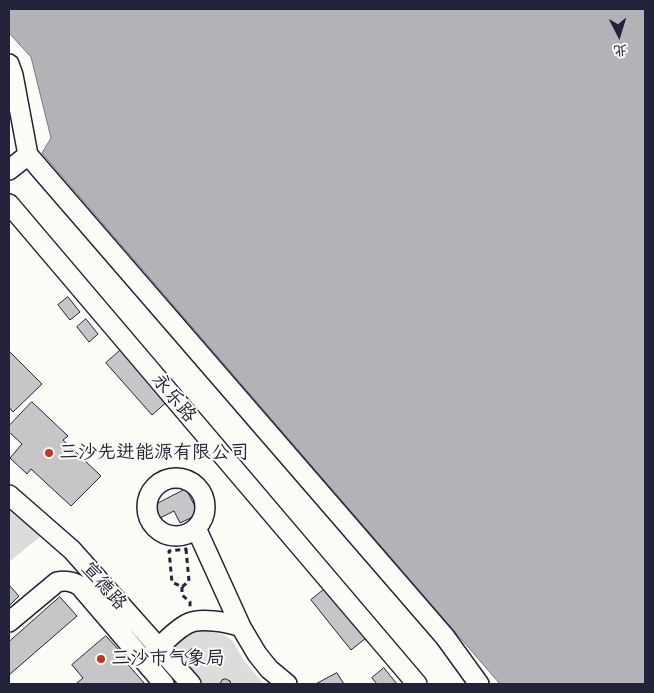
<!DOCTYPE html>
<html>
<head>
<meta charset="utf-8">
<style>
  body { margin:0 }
  #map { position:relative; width:654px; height:693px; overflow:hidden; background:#fdfcf7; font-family:"Comic Neue","LXGW WenKai TC",sans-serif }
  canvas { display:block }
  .frame { position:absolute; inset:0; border:10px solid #22223b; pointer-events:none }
  .north { position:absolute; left:594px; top:10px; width:50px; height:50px; -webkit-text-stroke:4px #fdfcf7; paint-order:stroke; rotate:175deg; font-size:14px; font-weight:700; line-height:20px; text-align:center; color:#22223b }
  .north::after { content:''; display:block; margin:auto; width:18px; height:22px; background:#22223b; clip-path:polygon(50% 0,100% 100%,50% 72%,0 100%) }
</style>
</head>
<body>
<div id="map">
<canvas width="654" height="693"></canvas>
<div class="frame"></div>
<div class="north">北</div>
</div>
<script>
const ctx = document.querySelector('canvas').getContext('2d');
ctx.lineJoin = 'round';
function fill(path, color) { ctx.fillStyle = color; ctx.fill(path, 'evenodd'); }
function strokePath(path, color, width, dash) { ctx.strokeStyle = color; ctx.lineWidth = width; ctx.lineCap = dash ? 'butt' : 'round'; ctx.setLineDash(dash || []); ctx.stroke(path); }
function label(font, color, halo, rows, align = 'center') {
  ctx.font = font + ' "Comic Neue","LXGW WenKai TC",sans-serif'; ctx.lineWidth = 4; ctx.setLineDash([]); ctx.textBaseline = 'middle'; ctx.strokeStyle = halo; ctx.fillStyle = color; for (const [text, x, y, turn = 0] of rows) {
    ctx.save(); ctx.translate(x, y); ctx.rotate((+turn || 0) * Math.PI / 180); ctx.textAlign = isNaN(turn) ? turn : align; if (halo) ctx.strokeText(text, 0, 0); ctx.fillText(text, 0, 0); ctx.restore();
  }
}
const green = new Path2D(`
  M9,507L41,536L9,562Z
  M205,631L222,634L232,640L245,662L264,684H191L165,655C177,641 187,632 205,631Z`);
const water = new Path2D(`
  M9,9H645V684H500L42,153L51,138L31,57L9,33Z`);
const building = new Path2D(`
  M68,297L80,312L70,320L58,305Z
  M86,319L98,334L89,342L77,327Z
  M123,348L169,400L152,415L106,363Z
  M9,351L42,384L13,412L9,407Z
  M32,402L68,436L63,440L101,476L71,506L31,469L27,474L10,458L22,444L9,432V426Z
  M186,489L199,514L180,523L174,511L160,518L153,506Z
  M9,585L19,596L9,606Z
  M326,588L366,638L351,650L311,600Z
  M60,597L77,616L9,675V642Z
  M106,636L119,650L117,652L145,684H76L83,678L72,665Z
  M192,649L198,656L191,661L185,655Z
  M384,668L397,684H377L372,678Z
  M337,673L344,684H316Z
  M226,679L230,681L231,684H220L222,680Z`);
const path = new Path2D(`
  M186,549L189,581L182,587L172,582L169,551Z
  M182,587V595L190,602V607`);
const minor = new Path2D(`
  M9,64L13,75L28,155L445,637L479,684
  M9,170L28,155
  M9,204L417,684
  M147 507a29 29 0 1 1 58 0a29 29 0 1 1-58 0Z
  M9,495L72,550L191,684
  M196,528L241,627L257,654L269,669L287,684
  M9,622L57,582C66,580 72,581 80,586L164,684
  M151,656C161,645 174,631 187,624C199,617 228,622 241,627`);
const markers = [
  [49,453,5,"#c8321e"],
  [101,659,5,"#c8321e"]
];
const streetNames = [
  ["永乐路",174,398,50],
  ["宣德路",104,586,48]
];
const poiNames = [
  ["三沙先进能源有限公司",59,453],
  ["三沙市气象局",111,659]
];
fill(green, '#dddcdb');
fill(water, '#b2b2b7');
strokePath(water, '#787885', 1);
fill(building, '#c6c6c8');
strokePath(building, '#22223b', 1);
strokePath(minor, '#22223b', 22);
strokePath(path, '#22223b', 3, [5, 4]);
strokePath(minor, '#fdfcf7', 19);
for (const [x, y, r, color] of markers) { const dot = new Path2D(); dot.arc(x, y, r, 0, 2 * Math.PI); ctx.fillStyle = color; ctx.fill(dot); strokePath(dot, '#fdfcf7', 2); }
label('19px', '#22223b', '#fdfcf7', streetNames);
label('19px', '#22223b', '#fdfcf7', poiNames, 'left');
</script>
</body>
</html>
